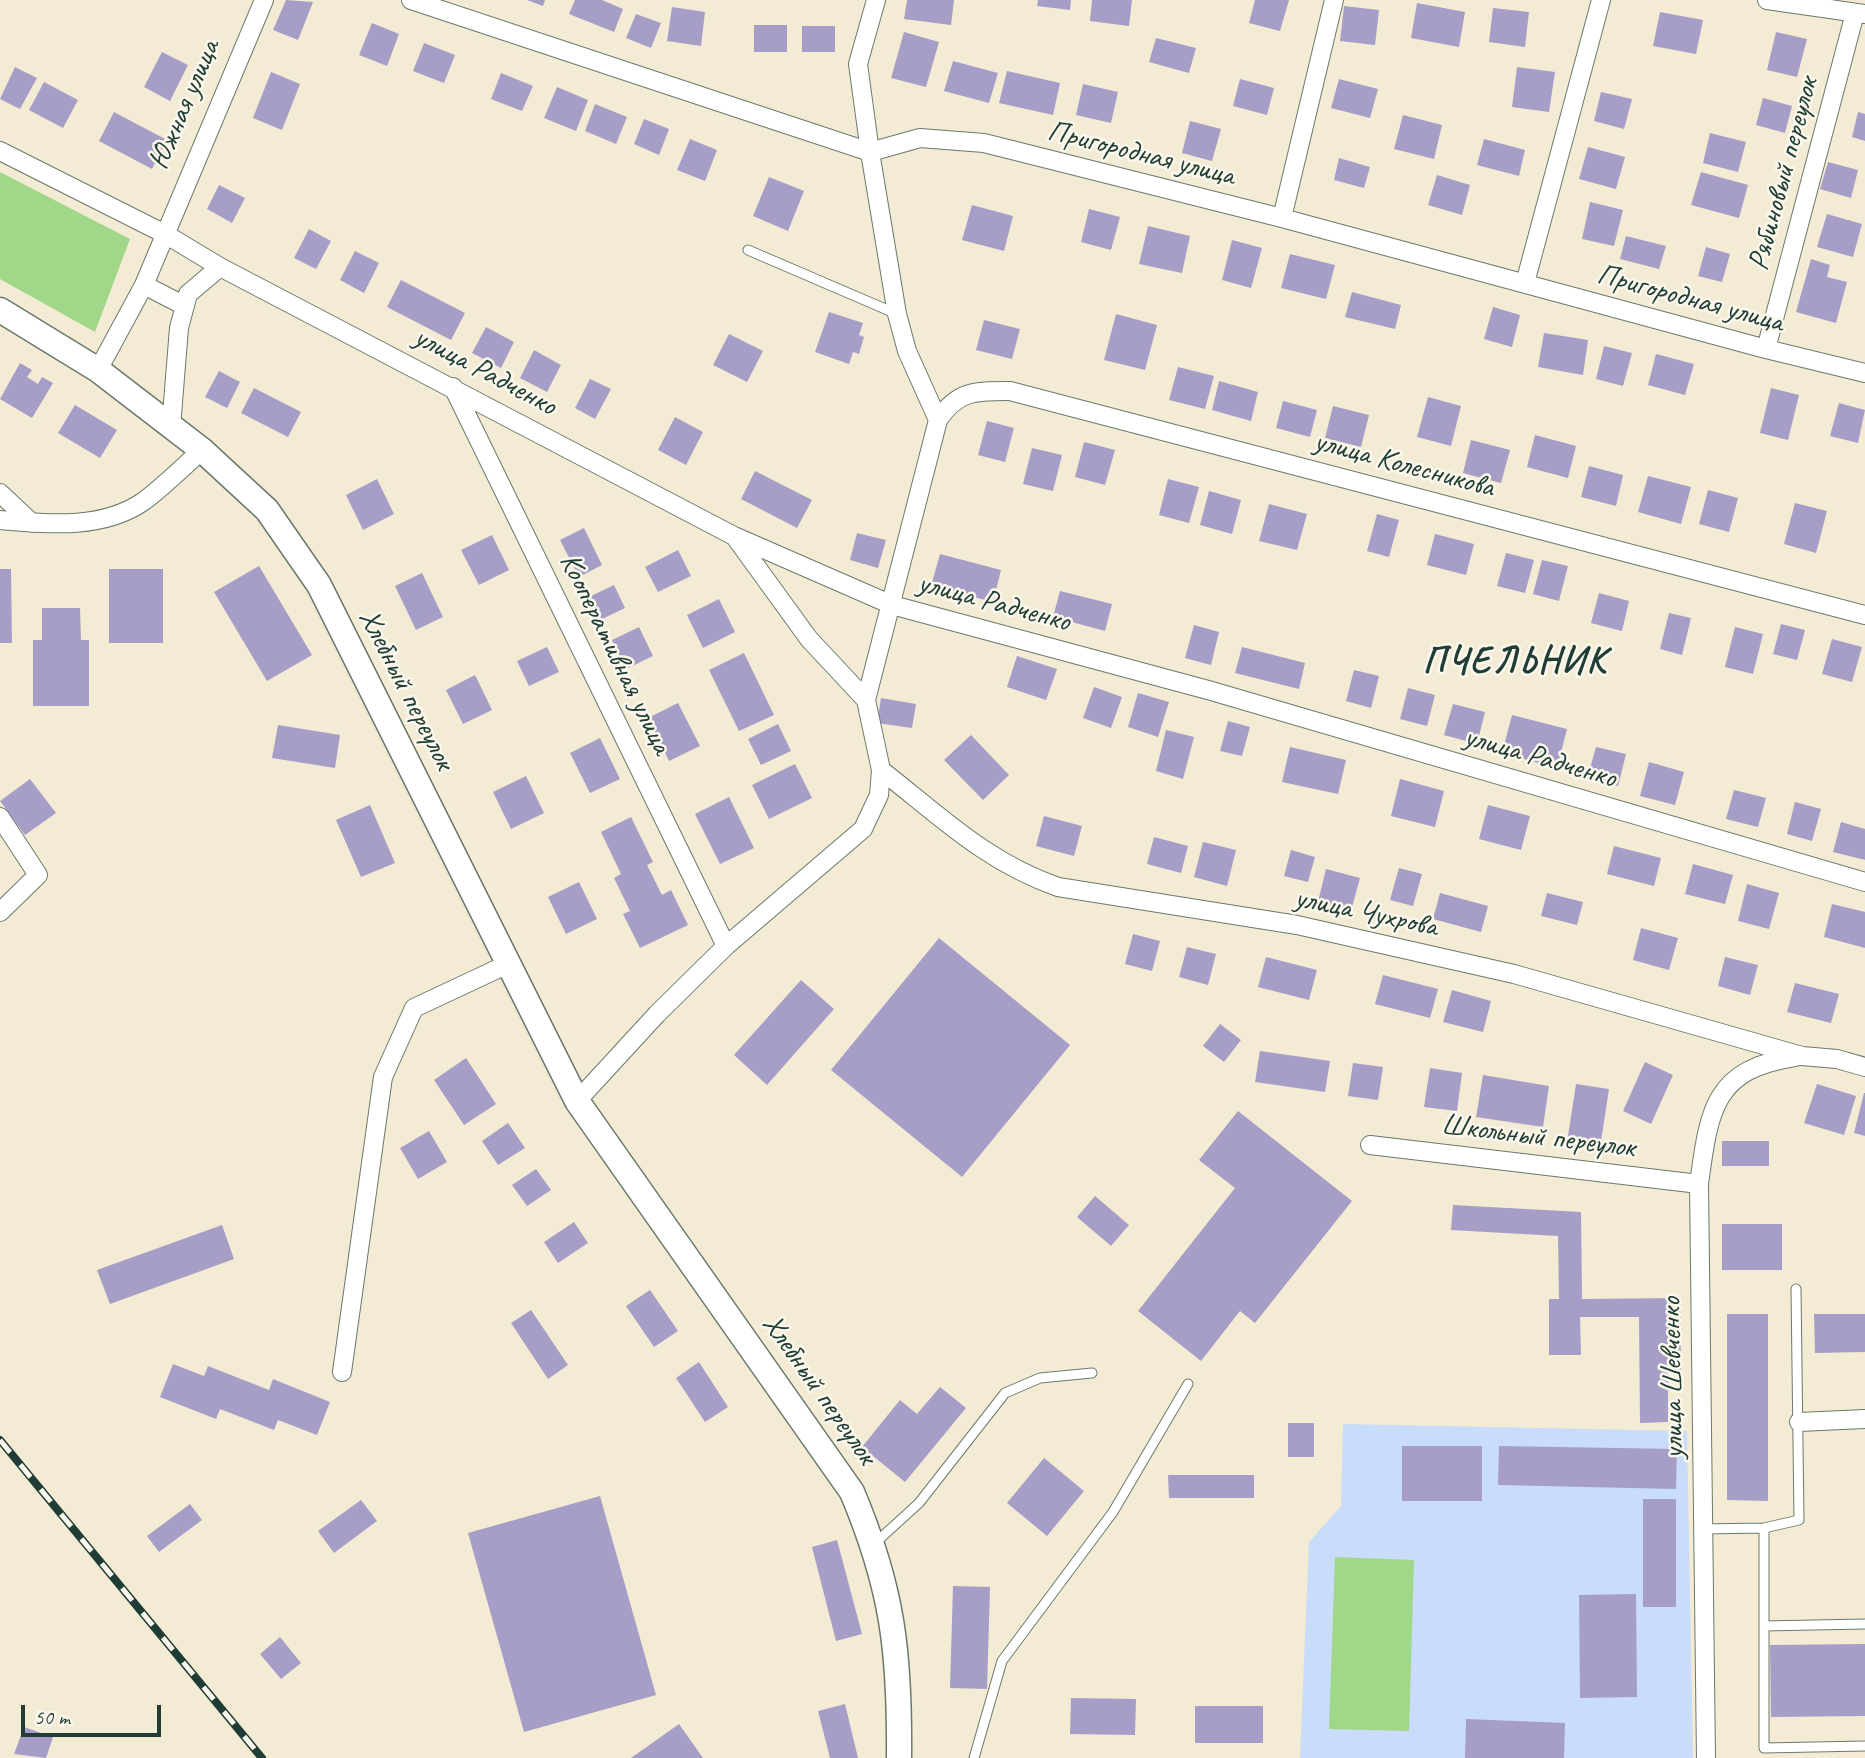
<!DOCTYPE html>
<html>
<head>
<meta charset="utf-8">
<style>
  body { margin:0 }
  #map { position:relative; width:1865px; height:1758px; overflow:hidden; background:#f3ebd4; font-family:Caveat,sans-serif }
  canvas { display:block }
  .scale { position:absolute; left:21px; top:1705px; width:140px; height:32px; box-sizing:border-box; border:4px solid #1f3d34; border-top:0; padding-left:9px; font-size:21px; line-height:24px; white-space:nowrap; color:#1f3d34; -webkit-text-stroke:5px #fbf7ec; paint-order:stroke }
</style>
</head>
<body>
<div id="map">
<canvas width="1865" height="1758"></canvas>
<div class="scale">50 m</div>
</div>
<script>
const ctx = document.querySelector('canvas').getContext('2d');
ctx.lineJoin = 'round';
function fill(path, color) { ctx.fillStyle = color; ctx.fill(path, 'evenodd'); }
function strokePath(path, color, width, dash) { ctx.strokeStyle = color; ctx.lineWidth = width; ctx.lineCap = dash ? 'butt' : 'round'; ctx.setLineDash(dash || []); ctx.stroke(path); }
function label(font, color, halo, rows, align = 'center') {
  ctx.font = font + ' Caveat,sans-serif'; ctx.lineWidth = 5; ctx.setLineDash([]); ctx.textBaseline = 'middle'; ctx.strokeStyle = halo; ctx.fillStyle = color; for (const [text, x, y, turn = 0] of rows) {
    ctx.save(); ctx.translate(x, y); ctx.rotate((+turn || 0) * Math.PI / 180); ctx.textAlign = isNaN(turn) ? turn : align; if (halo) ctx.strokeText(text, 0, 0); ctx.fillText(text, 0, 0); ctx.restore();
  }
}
const built = new Path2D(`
  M1343,1424L1687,1431L1693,1758H1300L1309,1542L1341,1506Z`);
const green = new Path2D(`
  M0,172L130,239L95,332L0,279Z
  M1335,1557L1414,1560L1409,1731L1329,1729Z`);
const building = new Path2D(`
  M286,0L313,2L298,40L273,30Z
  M527,0H545L543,6Z
  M575,0H602L623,9L614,32L569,14Z
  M907,0H954L951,25L904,19Z
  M1038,0H1071L1070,10L1037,6Z
  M1092,0H1132L1129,26L1090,21Z
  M1255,0H1289L1280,31L1249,23Z
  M1417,3L1465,12L1459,47L1411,38Z
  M1344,6L1379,10L1375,45L1340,41Z
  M672,7L705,12L701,46L667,41Z
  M1493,8L1529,12L1525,47L1489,42Z
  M1660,12L1703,20L1696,54L1653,46Z
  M636,14L661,23L651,48L626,38Z
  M372,23L399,34L387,66L359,55Z
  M754,25H787V52H754Z
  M802,26H835V52H802Z
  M904,32L939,42L926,87L891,78Z
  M1776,32L1807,39L1797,77L1767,70Z
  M1156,38L1196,48L1189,73L1149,62Z
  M424,43L455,55L444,83L413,71Z
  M162,52L188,65L170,101L144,87Z
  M953,61L998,73L989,103L944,91Z
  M15,67L37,78L20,109L0,99Z
  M1517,67L1555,72L1549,112L1512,107Z
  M1007,71L1060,83L1053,115L999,103Z
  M271,72L300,84L282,130L253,118Z
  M501,73L533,86L522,111L491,99Z
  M1240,79L1274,88L1267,115L1233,106Z
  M1339,79L1378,89L1370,118L1331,108Z
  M44,82L78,100L63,128L29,110Z
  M1083,84L1118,92L1111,123L1076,115Z
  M557,87L588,100L576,131L544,118Z
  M1601,92L1632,99L1624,129L1594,121Z
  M1763,98L1792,106L1785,133L1756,125Z
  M595,104L627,117L616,144L585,131Z
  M114,112L167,140L152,169L99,141Z
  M1858,112L1865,114V141L1852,137Z
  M1403,115L1442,125L1434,159L1394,149Z
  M644,119L669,129L659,155L634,144Z
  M1190,121L1221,129L1212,161L1182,153Z
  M1710,133L1746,142L1738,172L1703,163Z
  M690,139L717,150L705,181L677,170Z
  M1484,139L1525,150L1519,176L1477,165Z
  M1588,147L1625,157L1616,189L1579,179Z
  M1339,158L1370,167L1364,188L1334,180Z
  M1828,162L1858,170L1851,198L1820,189Z
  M1701,172L1748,185L1739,218L1691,205Z
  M1437,175L1470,185L1462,215L1428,205Z
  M769,177L804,191L788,231L753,216Z
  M219,185L245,198L232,223L207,209Z
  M1590,202L1623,210L1614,246L1582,239Z
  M972,205L1013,216L1004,251L962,240Z
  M1089,209L1120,217L1111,250L1081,242Z
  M1827,214L1862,224L1853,257L1817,247Z
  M1148,226L1190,236L1182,273L1139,264Z
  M309,229L331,241L316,269L294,258Z
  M1626,236L1666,246L1659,269L1620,259Z
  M1232,240L1262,248L1251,288L1222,280Z
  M1706,247L1730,254L1722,282L1698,276Z
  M355,251L379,263L364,293L340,280Z
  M1290,254L1335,265L1326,299L1281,288Z
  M1811,259L1830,265L1827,277L1847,282L1836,323L1796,312Z
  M401,280L465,313L451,340L387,307Z
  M1352,292L1401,305L1395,329L1345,317Z
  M1493,307L1520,315L1512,347L1484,339Z
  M829,312L863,323L859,335L864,337L859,354L853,352L849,364L815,352Z
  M1116,314L1157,325L1145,370L1104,360Z
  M984,320L1020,329L1012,359L976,350Z
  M486,327L514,342L501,368L472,353Z
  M1544,333L1588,340L1583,375L1538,367Z
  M729,334L763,351L747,382L713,365Z
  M1604,346L1632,353L1623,386L1596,379Z
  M534,350L561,365L547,392L520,378Z
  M1656,354L1694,364L1685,395L1648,385Z
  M20,363L32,370L27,377L38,384L42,377L53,383L32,418L0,399Z
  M1178,367L1214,376L1205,409L1169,400Z
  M219,371L240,382L227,408L205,397Z
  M590,379L611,389L595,419L575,408Z
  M1219,381L1258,392L1251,421L1212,410Z
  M254,388L301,412L288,437L241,413Z
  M1771,388L1799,395L1788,440L1760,433Z
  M1428,397L1461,406L1451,446L1417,437Z
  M1283,401L1317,410L1310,437L1276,428Z
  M1839,403L1865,410L1858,443L1830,436Z
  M75,405L117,430L100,458L58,433Z
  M1333,406L1369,415L1361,447L1325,438Z
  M675,417L703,432L686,465L658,450Z
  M987,421L1014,428L1005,462L978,455Z
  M1535,435L1576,446L1568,478L1527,467Z
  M1471,440L1510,450L1501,483L1463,473Z
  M1084,442L1115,450L1105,485L1075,477Z
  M1032,448L1062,455L1053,491L1023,484Z
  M1589,466L1623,475L1616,506L1581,497Z
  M755,471L812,500L797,528L741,499Z
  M1648,476L1691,487L1681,524L1638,512Z
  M377,479L394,514L363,530L346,495Z
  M1168,479L1199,487L1189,523L1159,515Z
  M1708,490L1738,498L1729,532L1699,524Z
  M1209,491L1241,500L1232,534L1200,525Z
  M1795,503L1827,511L1816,553L1784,544Z
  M1269,504L1307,514L1297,550L1259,541Z
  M1377,514L1399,520L1389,557L1367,551Z
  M584,528L602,565L579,577L560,540Z
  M857,533L886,540L878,568L850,560Z
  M1435,534L1474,544L1466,575L1427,565Z
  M492,535L509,570L479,585L461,550Z
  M678,550L691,576L658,592L645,567Z
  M1506,553L1534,560L1525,593L1497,586Z
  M940,554L1001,570L993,602L931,586Z
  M1542,560L1568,566L1559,601L1533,594Z
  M259,566L312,655L267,681L214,592Z
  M0,569H11L12,643H0Z
  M109,569H163V643H109Z
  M422,573L443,617L416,630L395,586Z
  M614,585L625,608L600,620L589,597Z
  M1060,591L1112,604L1105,631L1053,617Z
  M1599,593L1629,601L1622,631L1591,623Z
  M719,599L735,632L703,648L687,615Z
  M42,608H80L81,640H89V706H33V640H42Z
  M1669,613L1691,618L1682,655L1660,649Z
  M1781,624L1805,630L1797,660L1773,654Z
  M1194,625L1219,632L1211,665L1185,658Z
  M639,627L653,656L626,669L612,640Z
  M1735,627L1763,634L1753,674L1725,667Z
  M1832,639L1862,647L1852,682L1822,674Z
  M547,647L559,672L529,686L517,661Z
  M1242,647L1305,663L1299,689L1235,673Z
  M744,653L774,715L739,731L709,670Z
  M1017,656L1057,669L1046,700L1007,687Z
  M1354,670L1379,676L1371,708L1346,701Z
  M475,675L492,710L463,724L446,690Z
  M1094,687L1122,697L1111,728L1083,718Z
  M1408,688L1435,695L1427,726L1400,719Z
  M1138,693L1169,702L1158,737L1128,727Z
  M881,698L916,704L912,728L877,723Z
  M678,703L700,746L669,761L648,718Z
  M1453,704L1485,712L1477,744L1444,735Z
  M1512,715L1567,729L1557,768L1502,753Z
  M1228,721L1250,727L1242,756L1220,751Z
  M778,724L791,751L761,765L748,739Z
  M278,725L340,735L335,768L272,758Z
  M1166,730L1194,737L1183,779L1156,771Z
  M971,735L1009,775L983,800L944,760Z
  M600,738L620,779L590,793L570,753Z
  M1290,747L1346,760L1338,794L1282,782Z
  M1596,747L1626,754L1618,786L1587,779Z
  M1649,762L1684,772L1675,805L1640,796Z
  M795,764L812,798L769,819L752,785Z
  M526,776L544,813L511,829L493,792Z
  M30,779L56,813L25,835L0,801Z
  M1400,779L1444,791L1435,827L1391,816Z
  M1734,790L1766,798L1758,827L1726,819Z
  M729,797L754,848L720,864L695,814Z
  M1795,802L1821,809L1812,841L1787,834Z
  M370,805L395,863L361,877L336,820Z
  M1488,805L1530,816L1521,850L1479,839Z
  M1044,816L1082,826L1074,856L1036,846Z
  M631,817L653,862L647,865L662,895L671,890L688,925L640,948L623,914L630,911L614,878L621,874L601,832Z
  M1841,822L1865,829V860L1833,852Z
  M1154,837L1188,846L1181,873L1147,864Z
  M1203,842L1236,850L1227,886L1194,877Z
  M1614,846L1661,858L1654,886L1607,874Z
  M1291,850L1315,857L1308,882L1284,876Z
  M1693,864L1733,875L1725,904L1685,894Z
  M1399,868L1422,874L1413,906L1390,900Z
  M1326,869L1360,878L1351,911L1318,902Z
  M579,882L597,919L566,934L548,897Z
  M1747,884L1779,893L1769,929L1738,921Z
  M1440,893L1488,906L1481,932L1433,919Z
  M1547,893L1583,902L1577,925L1541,916Z
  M1832,904L1865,912V948L1824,937Z
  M1641,928L1678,938L1669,970L1633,960Z
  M1133,934L1160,941L1152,971L1125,964Z
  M939,938L1070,1045L962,1177L831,1070Z
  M1187,947L1216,954L1208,985L1179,977Z
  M1266,957L1317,970L1309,1000L1258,987Z
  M1725,957L1758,965L1750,995L1718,986Z
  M1383,975L1438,989L1430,1018L1375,1004Z
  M801,980L834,1009L767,1085L734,1055Z
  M1795,983L1839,994L1831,1023L1787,1012Z
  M1452,990L1491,1001L1483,1032L1443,1022Z
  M1220,1024L1241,1040L1224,1062L1203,1046Z
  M1260,1051L1330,1061L1325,1092L1255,1082Z
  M466,1058L496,1104L464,1125L434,1080Z
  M1645,1062L1673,1075L1651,1124L1623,1111Z
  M1353,1063L1383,1067L1378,1100L1348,1096Z
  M1430,1068L1462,1073L1457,1111L1424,1107Z
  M1483,1075L1549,1086L1543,1127L1476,1117Z
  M1576,1084L1609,1089L1601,1141L1568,1136Z
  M1817,1084L1856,1096L1844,1135L1804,1123Z
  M1864,1093H1865V1136L1854,1133Z
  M1238,1111L1352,1201L1255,1323L1240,1311L1201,1361L1138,1311L1235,1188L1199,1160Z
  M508,1123L525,1148L498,1165L482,1141Z
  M429,1131L447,1162L418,1179L400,1148Z
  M1722,1141H1769V1166H1722Z
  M536,1169L551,1190L527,1206L512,1185Z
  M1095,1196L1129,1225L1111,1246L1077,1217Z
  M1453,1205L1581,1212L1582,1299L1680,1298L1681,1370H1668V1422L1640,1423L1639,1317H1580L1581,1355H1549V1299H1559L1558,1236L1451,1230Z
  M574,1222L588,1243L558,1263L544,1242Z
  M1722,1224H1782V1270H1722Z
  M222,1225L234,1259L110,1304L97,1270Z
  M650,1290L678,1331L654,1347L626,1306Z
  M531,1310L568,1365L548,1379L511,1323Z
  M1727,1314H1768V1501L1727,1500Z
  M1814,1314H1865V1352L1815,1353Z
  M699,1362L728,1407L705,1422L676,1378Z
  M173,1364L204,1376L208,1366L269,1390L273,1379L330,1402L317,1435L278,1420L274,1430L220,1409L216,1419L160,1397Z
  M940,1387L966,1408L905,1482L862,1447L900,1400L917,1414Z
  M1288,1423H1314V1457H1288Z
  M1402,1446H1482V1501H1402Z
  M1499,1446L1677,1449L1676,1489L1498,1485Z
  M1044,1458L1084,1491L1047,1536L1007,1503Z
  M1168,1475H1254V1498H1169Z
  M600,1496L656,1695L524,1732L468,1533Z
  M1643,1499H1676V1607H1643Z
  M361,1500L377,1521L334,1553L318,1531Z
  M190,1504L202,1520L159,1552L147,1536Z
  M837,1540L862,1634L836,1641L812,1547Z
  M953,1586L990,1587L987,1689L950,1688Z
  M1636,1594L1637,1697L1580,1698L1579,1595Z
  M280,1637L301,1663L281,1679L260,1654Z
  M1865,1644V1716L1771,1717L1770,1645Z
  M1071,1698L1136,1699L1135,1735L1070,1734Z
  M845,1704L858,1758H830L818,1711Z
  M1195,1706H1263V1743H1195Z
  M1466,1719L1565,1723L1564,1758H1465Z
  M679,1724L703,1758H631Z
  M24,1727L53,1737L46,1758L14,1754Z`);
const lane = new Path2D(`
  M748,250L897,314
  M1764,1528V1748L1865,1746
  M1702,1529L1764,1528L1799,1520L1796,1289
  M874,1544L919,1503L1005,1393L1040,1378L1092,1373
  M1764,1626L1865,1624
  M974,1758L1002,1661L1113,1512L1188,1384`);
const street = new Path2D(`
  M411,0L870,152L920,138L984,143L1282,218L1766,349L1865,373
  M1767,0L1865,14
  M0,151L165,234L220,267L734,536L892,605L1208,690L1865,882
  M1282,218L1334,0
  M1525,283L1601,0
  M144,285L185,306
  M1766,349L1855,13
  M98,370L144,285L264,0
  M453,387L726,946
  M938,420C958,390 976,391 1010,391L1865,615
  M171,427L179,328L188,294L220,267
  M0,493L32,523
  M0,520C47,524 103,530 144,501C164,486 183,467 202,450
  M735,537L809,639L866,700
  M881,770C940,816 986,862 1058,887L1297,925L1514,974L1802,1056L1837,1059L1865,1067
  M0,817L38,875L0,912
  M577,1101L657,1014L726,946L863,829L879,795L881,770L866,700L938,420L907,351L897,314L870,152L858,64L876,0
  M1370,1145L1699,1184
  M342,1372L383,1077L414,1008L508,964
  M1799,1422L1865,1419
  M1706,1758L1699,1184C1709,1111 1713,1069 1795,1057`);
const secondary = new Path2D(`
  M0,310L98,370L202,450L267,510L319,585L577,1101L852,1492C893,1589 900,1653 899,1758`);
const rail = new Path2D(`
  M0,1440L262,1758`);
const streetNames = [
  ["Южная улица",185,105,-67],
  ["Пригородная улица",1141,154,14],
  ["Рябиновый переулок",1784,174,-75],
  ["Пригородная улица",1690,299,15],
  ["улица Радченко",485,372,28],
  ["улица Колесникова",1404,465,15],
  ["улица Радченко",994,603,15],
  ["Кооперативная улица",615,654,64],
  ["Хлебный переулок",406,690,63],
  ["улица Радченко",1540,758,16],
  ["улица Чухрова",1366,913,12],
  ["Школьный переулок",1538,1137,7],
  ["улица Шевченко",1673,1378,-91],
  ["Хлебный переулок",819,1390,55]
];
const districtNames = [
  ["ПЧЕЛЬНИК",1515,662]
];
fill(built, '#c9dcf9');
fill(green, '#a0d788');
fill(building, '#a79ec8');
strokePath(lane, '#697a6c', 11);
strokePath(street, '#697a6c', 20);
strokePath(secondary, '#697a6c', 27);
strokePath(lane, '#fff', 9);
strokePath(street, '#fff', 18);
strokePath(secondary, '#fff', 24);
strokePath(rail, '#1f3d34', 8);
strokePath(rail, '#fbf7ec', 5, [16]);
label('30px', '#1f3d34', '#fbf7ec', streetNames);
ctx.letterSpacing = '2px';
label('bold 37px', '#1f3d34', '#fbf7ec', districtNames);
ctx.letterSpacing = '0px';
</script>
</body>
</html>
